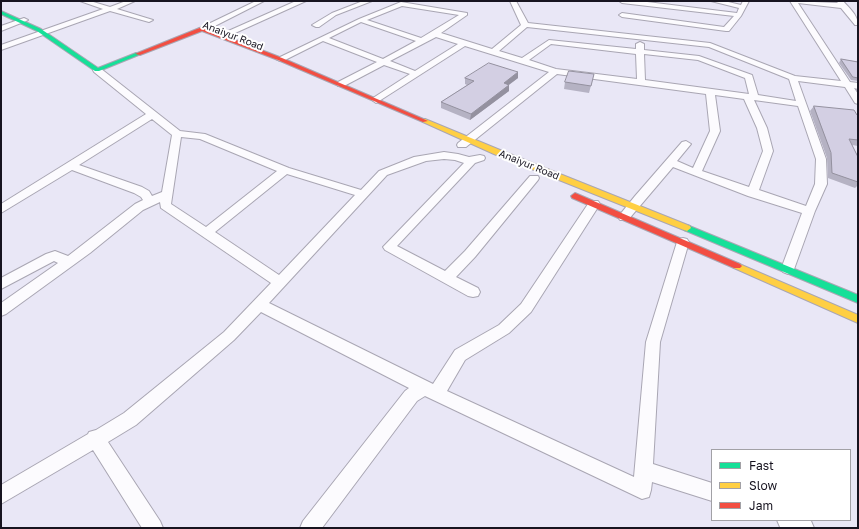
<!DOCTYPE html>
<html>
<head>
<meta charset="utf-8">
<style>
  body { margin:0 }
  #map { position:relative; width:859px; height:529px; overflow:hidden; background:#e9e7f6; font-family:"Golos Text",sans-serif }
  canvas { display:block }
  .frame { position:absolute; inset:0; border:2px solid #171420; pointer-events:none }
  .legend { position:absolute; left:711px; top:449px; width:140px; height:72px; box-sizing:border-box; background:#fff; border:1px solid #a2a1a6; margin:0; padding:5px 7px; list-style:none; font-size:12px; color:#171420 }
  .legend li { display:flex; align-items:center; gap:8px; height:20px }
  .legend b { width:20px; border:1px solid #a2a1a6 }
</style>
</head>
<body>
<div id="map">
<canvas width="859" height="529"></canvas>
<div class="frame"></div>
<ul class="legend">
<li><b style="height:5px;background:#16e098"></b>Fast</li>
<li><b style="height:5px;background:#ffcf43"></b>Slow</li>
<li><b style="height:5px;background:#f24e42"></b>Jam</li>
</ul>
</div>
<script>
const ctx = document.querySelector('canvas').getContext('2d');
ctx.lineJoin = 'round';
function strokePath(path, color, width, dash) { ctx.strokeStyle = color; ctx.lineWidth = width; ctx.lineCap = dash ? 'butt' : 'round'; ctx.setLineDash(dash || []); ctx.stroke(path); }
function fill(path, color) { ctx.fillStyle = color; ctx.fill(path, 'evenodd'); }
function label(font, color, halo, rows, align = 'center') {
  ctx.font = font + ' "Golos Text",sans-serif'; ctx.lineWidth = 4; ctx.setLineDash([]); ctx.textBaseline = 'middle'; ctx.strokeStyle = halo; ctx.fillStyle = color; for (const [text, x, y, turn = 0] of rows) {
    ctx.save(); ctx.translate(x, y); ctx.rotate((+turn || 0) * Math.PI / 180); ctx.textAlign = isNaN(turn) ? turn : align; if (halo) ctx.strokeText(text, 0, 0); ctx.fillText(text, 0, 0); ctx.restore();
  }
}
const street = new Path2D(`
  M80,1H90L110,7L126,1H135L117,9L153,20L149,22L110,11L1,50V45L103,9Z
  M256,1H264L205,31H199L198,29Z
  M296,1H306L224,38H221L217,36Z
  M363,1H372L336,15L319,27H316L312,25L332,13Z
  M510,1H516L528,23L710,43L795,76L841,81L790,1L838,3L836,1H843C849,8 858,15 858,25H855L841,8L798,3L850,82L858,83V89L854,88L858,94V104L855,103L845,87L798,81L826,159L827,184L815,211L793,272L788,274L783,272L781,269L802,213L748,196L673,167L628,220H620L618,217L635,196L682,142L686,141L691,144L677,161L693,168L710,131L706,94L557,74L466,147H458L457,145L458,143L549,72L465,46L376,103L372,100L373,98L410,74L384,65L344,86H338L337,84L338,82L377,62L323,41L283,61H280L276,59L359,19L401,2L467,13V15L441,33L492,49L521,25ZM402,6L459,15L421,38L367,20ZM361,22L416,41L383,59L329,38ZM527,27L709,47L789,79L796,101L758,95L752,75L699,56L644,50V44L640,42L636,44V49L549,40L522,58L499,51ZM436,37L458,44L415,71L390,61ZM551,44L636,54L637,79L556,69L529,60ZM644,54L698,60L745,78L749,94L645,80ZM715,95L744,99L757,128L763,151L749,187L702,171L720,131ZM754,100L798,106L816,159L815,184L806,206L759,190L773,151L767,128Z
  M619,1H639L737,13L739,8L711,1H724L741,5L743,1H749L741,16L729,31H726L622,17L619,15L622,13L724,27L734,16L622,3Z
  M24,18L28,20L26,21L1,31V26Z
  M94,68H100L180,131L205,134L289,168L361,190L379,171L414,157L444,152L458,154L469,157L480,155L484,156L485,158L484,160L475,163L397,246L445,271L465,251L530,176H538L539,178L538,180L475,257L456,277L478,288L480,292L478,296L473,297L468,296L385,250L383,247L464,163L455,160L444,159L426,161L387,175L269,303L433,384L455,350L499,325L521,304L590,201H598L600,204L531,312L509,333L465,360L447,391L634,477L646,342L677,242L679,239L683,238L687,239L689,242L660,342L653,464L712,483V501L652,482L651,490L649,497L642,499L425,396L417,401L322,528H300L303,521L405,391L409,388L261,312L234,340L136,425L108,442L160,521L163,528H142L93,450L1,504V485L88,434L89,432L96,430L124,413L224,332L271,283L161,208L160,202L143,210L90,253L6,314L1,316V303L58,263L54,261L1,289V278L46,254L55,251L68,256L135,204L143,200L141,197L134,193L72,170L1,213V204L146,114L94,72L93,70ZM152,119L172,135L162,192L152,196L149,191L142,187L79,165ZM181,137L200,139L277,171L206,227L171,204ZM287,174L355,195L279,275L215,232Z
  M777,520H808L811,521L814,528H783L780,527Z`);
const fast = new Path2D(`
  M1,11L41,29L98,68L136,53L141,54L99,71H95L37,31L1,14Z
  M687,225L858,295V303L684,230L683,228Z`);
const slow = new Path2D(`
  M425,119L500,150L690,226L691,228L687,231L684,230L494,154L423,122V120Z
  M737,263L858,315V323L734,268L732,266L734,264Z`);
const jam = new Path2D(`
  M202,27L282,58L428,121L423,122L278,60L202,31L140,55L135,54Z
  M575,193L740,264L742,266L740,268H734L572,198L571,196Z`);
const wall = new Path2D(`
  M841,59L858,62V81L851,80L839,63Z
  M518,72V78L509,85V91L470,120L441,108V102L467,85L465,84V78Z
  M594,74L589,93L564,89L565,82Z
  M814,106L858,115V146L852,145L858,157V185L855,188L828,178L827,158L810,111Z`);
const shadedWall = new Path2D(`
  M518,72V78L503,89L504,83Z
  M509,85V91L470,120L471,114Z`);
const building = new Path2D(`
  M841,59L858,62V78L853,77Z
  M489,63L518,72L504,83L509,85L471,114L441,102L474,81L465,78Z
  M569,71L594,74L591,86L565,82Z
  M814,106L854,110L857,115H858V140L849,139L858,157V182L832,173L831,153Z`);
const streetNames = [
  ["Anaiyur Road",233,36,21],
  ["Anaiyur Road",529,165,22]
];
strokePath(street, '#a9a6b3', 2);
strokePath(fast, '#a9a6b3', 2);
strokePath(slow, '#a9a6b3', 2);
strokePath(jam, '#a9a6b3', 2);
fill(street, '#fcfbfe');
fill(fast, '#16e098');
fill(slow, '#ffcf43');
fill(jam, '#f24e42');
fill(wall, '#b5b2c3');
fill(shadedWall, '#94919f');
fill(building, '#d3cfe3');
strokePath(building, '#94919f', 1);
label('10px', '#171420', '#fff', streetNames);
</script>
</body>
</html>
